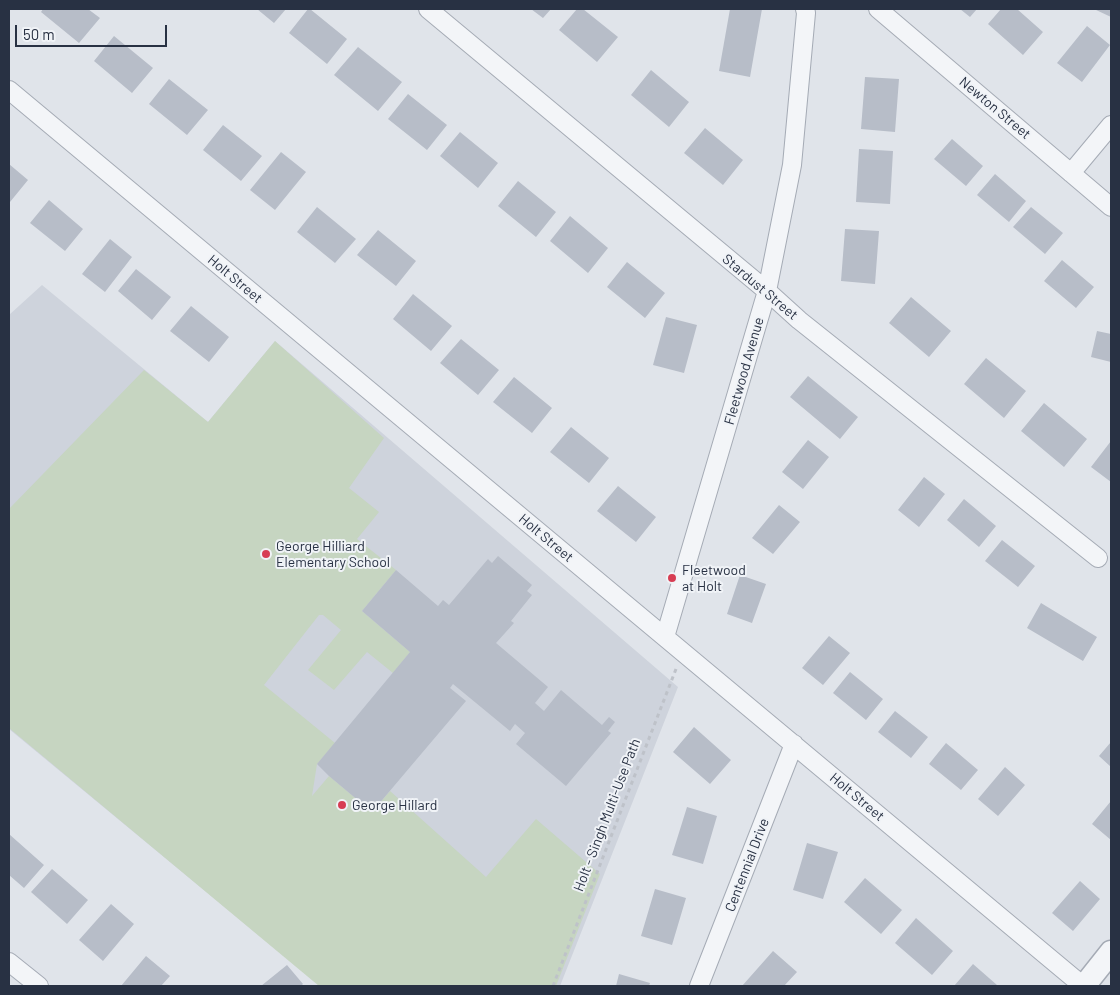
<!DOCTYPE html>
<html>
<head>
<meta charset="utf-8">
<style>
  body { margin:0 }
  #map { position:relative; width:1120px; height:995px; overflow:hidden; background:#e0e4ea; font-family:Barlow,sans-serif }
  canvas { display:block }
  .frame { position:absolute; inset:0; border:10px solid #283143; pointer-events:none }
  .scale { position:absolute; left:15px; top:25px; width:152px; height:22px; box-sizing:border-box; border:2px solid #283143; border-top:0; padding-left:6px; font-size:15px; line-height:18px; white-space:nowrap; color:#283143; -webkit-text-stroke:4px #f0f3f7; paint-order:stroke }
</style>
</head>
<body>
<div id="map">
<canvas width="1120" height="995"></canvas>
<div class="frame"></div>
<div class="scale">50 m</div>
</div>
<script>
const ctx = document.querySelector('canvas').getContext('2d');
ctx.lineJoin = 'round';
function fill(path, color) { ctx.fillStyle = color; ctx.fill(path, 'evenodd'); }
function strokePath(path, color, width, dash) { ctx.strokeStyle = color; ctx.lineWidth = width; ctx.lineCap = dash ? 'butt' : 'round'; ctx.setLineDash(dash || []); ctx.stroke(path); }
function label(font, color, halo, rows, align = 'center') {
  ctx.font = font + ' Barlow,sans-serif'; ctx.lineWidth = 4; ctx.setLineDash([]); ctx.textBaseline = 'middle'; ctx.strokeStyle = halo; ctx.fillStyle = color; for (const [text, x, y, turn = 0] of rows) {
    ctx.save(); ctx.translate(x, y); ctx.rotate((+turn || 0) * Math.PI / 180); ctx.textAlign = isNaN(turn) ? turn : align; if (halo) ctx.strokeText(text, 0, 0); ctx.fillText(text, 0, 0); ctx.restore();
  }
}
const built = new Path2D(`
  M42,285L208,422L275,341L678,687L560,986H320L9,729V315Z`);
const green = new Path2D(`
  M275,341L384,438L349,488L379,512L357,539L396,570L362,611L410,652L393,673L367,652L334,690L308,670L341,630L323,615H319L264,685L335,743L317,764L312,796L329,776L372,812L390,791L486,877L536,819L600,874L556,986H319L9,728V509L144,370L208,422Z`);
const building = new Path2D(`
  M43,9H88L100,18L79,43L41,12Z
  M257,9H286L274,23Z
  M308,9H310L347,39L327,64L289,33Z
  M531,9H551L543,18Z
  M577,9H583L618,37L597,62L559,30Z
  M730,9H762L750,77L719,71Z
  M960,9H977L970,17Z
  M1001,9H1017L1043,32L1023,55L988,24Z
  M1094,9H1111V17Z
  M1087,26L1110,45L1082,82L1057,63Z
  M114,36L153,68L132,93L94,61Z
  M358,47L402,82L378,111L334,75Z
  M651,70L689,102L669,127L631,95Z
  M865,77L899,79L895,132L861,129Z
  M169,79L208,110L187,135L149,104Z
  M408,94L447,125L427,150L388,119Z
  M223,125L262,156L241,181L203,150Z
  M705,128L743,160L723,185L684,153Z
  M460,132L498,163L478,188L440,156Z
  M952,139L983,166L966,186L934,159Z
  M859,149L893,151L890,204L856,202Z
  M281,152L306,172L275,210L250,190Z
  M9,164L28,180L10,202L9,201Z
  M995,174L1026,201L1009,222L977,195Z
  M518,181L556,212L536,237L498,206Z
  M49,200L83,229L65,251L30,223Z
  M317,207L356,239L335,263L297,232Z
  M1031,207L1063,233L1045,254L1013,227Z
  M570,216L608,248L588,273L550,241Z
  M845,229L879,231L875,284L841,281Z
  M378,230L416,261L396,286L357,255Z
  M110,239L132,257L105,292L82,274Z
  M1062,260L1094,287L1076,308L1044,281Z
  M627,262L665,293L645,318L607,287Z
  M136,269L171,297L152,320L118,291Z
  M413,294L452,326L431,351L393,319Z
  M911,297L951,331L929,357L889,323Z
  M191,306L229,337L209,362L170,331Z
  M666,317L697,325L684,373L653,365Z
  M1097,331L1111,334V362L1091,357Z
  M461,339L499,370L478,395L440,363Z
  M986,358L1026,391L1004,418L964,384Z
  M808,376L858,417L840,439L790,397Z
  M514,377L552,408L532,433L493,402Z
  M1044,403L1087,439L1064,467L1021,431Z
  M571,427L609,458L589,483L550,452Z
  M808,440L829,457L803,489L782,472Z
  M1111,441V482L1091,467Z
  M924,477L945,494L919,527L898,510Z
  M618,486L656,517L636,542L597,511Z
  M964,499L996,526L979,547L947,520Z
  M779,505L800,522L773,554L752,538Z
  M1002,540L1035,566L1018,587L985,561Z
  M498,556L532,585L527,591L532,595L511,621L514,623L496,643L548,687L535,703L544,711L561,690L602,725L609,717L615,722L608,731L611,733L566,786L516,744L525,733L515,724L510,731L453,684L450,688L466,701L372,812L329,776L317,764L410,652L362,611L396,570L438,606L443,600L449,605L488,559L492,563Z
  M740,575L766,584L752,623L727,614Z
  M1041,603L1097,637L1083,661L1027,628Z
  M829,636L850,653L823,685L802,668Z
  M850,672L883,699L866,720L833,693Z
  M895,711L928,737L911,758L878,732Z
  M694,727L731,760L710,784L673,752Z
  M1111,742V767L1099,756Z
  M946,743L978,770L961,790L929,764Z
  M1005,767L1025,785L998,816L978,799Z
  M1111,801V840L1092,824Z
  M687,807L717,816L703,864L672,855Z
  M9,834L44,865L24,888L9,875Z
  M807,843L838,852L823,899L793,890Z
  M52,869L88,900L67,924L31,892Z
  M865,878L902,910L881,934L844,902Z
  M1080,881L1100,899L1073,931L1052,913Z
  M655,889L686,898L672,945L641,936Z
  M111,904L134,924L103,961L79,940Z
  M916,918L953,951L932,975L895,943Z
  M773,951L797,972L784,986H742Z
  M146,956L170,976L161,986H121Z
  M973,964L997,985L996,986H954Z
  M287,965L303,984L301,986H261Z
  M619,974L650,983L649,986H616Z`);
const path = new Path2D(`
  M553,986L676,669`);
const minor = new Path2D(`
  M428,9L767,291L799,320L1098,558
  M878,9L1111,207
  M9,90L1083,986
  M1071,173L1111,125
  M665,637L767,291L792,165L806,13L805,9
  M9,962L39,986
  M699,986L794,744`);
const tertiary = new Path2D(`
  M1084,986L1111,952`);
const markers = [
  [266,554,5,"#d73d53"],
  [672,578,5,"#d73d53"],
  [342,805,5,"#d73d53"]
];
const streetNames = [
  ["Newton Street",995,108,40],
  ["Holt Street",235,279,40],
  ["Stardust Street",760,287,40],
  ["Fleetwood Avenue",744,371,-74],
  ["Holt Street",546,538,40],
  ["Holt Street",857,797,40],
  ["Holt - Singh Multi-Use Path",607,815,-69],
  ["Centennial Drive",747,865,-69]
];
const poiNames = [
  ["George Hilliard",276,546],
  ["Elementary School",276,562],
  ["Fleetwood",682,570],
  ["at Holt",682,586],
  ["George Hillard",352,805]
];
fill(built, '#ced3dc');
fill(green, '#c6d5c1');
fill(building, '#b7bdc8');
strokePath(minor, '#a5abb5', 20);
strokePath(tertiary, '#a5abb5', 25);
strokePath(path, '#bec2c9', 3, [4, 4]);
strokePath(minor, '#f3f5f8', 18);
strokePath(tertiary, '#f3f5f8', 22);
for (const [x, y, r, color] of markers) { const dot = new Path2D(); dot.arc(x, y, r, 0, 2 * Math.PI); ctx.fillStyle = color; ctx.fill(dot); strokePath(dot, '#f0f3f7', 2); }
label('14px', '#283143', '#f0f3f7', streetNames);
label('14px', '#283143', '#f0f3f7', poiNames, 'left');
</script>
</body>
</html>
